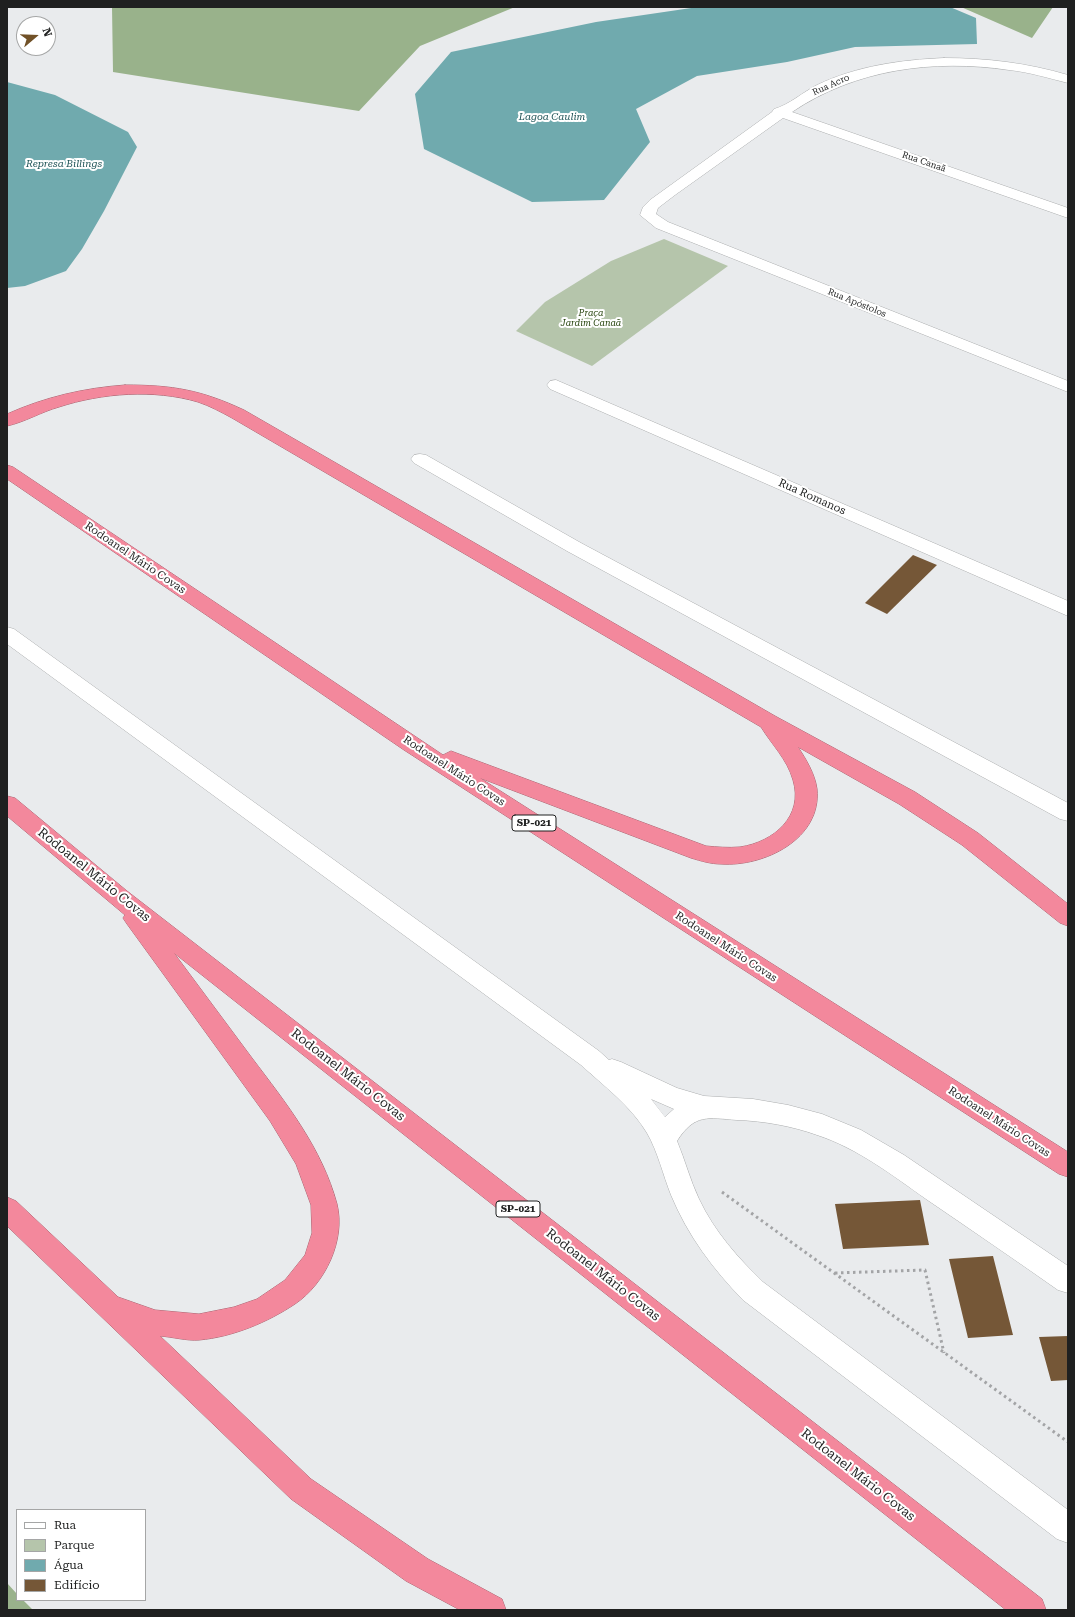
<!DOCTYPE html>
<html>
<head>
<meta charset="utf-8">
<style>
  body { margin:0 }
  #map { position:relative; width:1075px; height:1617px; overflow:hidden; background:#e9ebed; font-family:"Roboto Serif",serif }
  canvas { display:block }
  .frame { position:absolute; inset:0; border:8px solid #1f2020; pointer-events:none }
  .legend { position:absolute; left:16px; top:1509px; width:130px; height:92px; box-sizing:border-box; background:#fff; border:1px solid #a5a6a6; margin:0; padding:5px 7px; list-style:none; font-size:12px; color:#1f2020 }
  .legend li { display:flex; align-items:center; gap:8px; height:20px }
  .legend b { width:20px; border:1px solid #a5a6a6 }
  .north { position:absolute; left:16px; top:16px; width:40px; height:40px; box-sizing:border-box; background:#fff; border:1px solid #a5a6a6; border-radius:50%; rotate:71deg; font-size:11px; font-weight:700; line-height:16px; text-align:center; color:#1f2020 }
  .north::after { content:''; display:block; margin:auto; width:14px; height:18px; background:#715127; clip-path:polygon(50% 0,100% 100%,50% 72%,0 100%) }
</style>
</head>
<body>
<div id="map">
<canvas width="1075" height="1617"></canvas>
<div class="frame"></div>
<ul class="legend">
<li><b style="height:5px;background:#fff"></b>Rua</li>
<li><b style="height:11px;background:#b5c5ab"></b>Parque</li>
<li><b style="height:11px;background:#70aaae"></b>Água</li>
<li><b style="height:11px;background:#755737"></b>Edifício</li>
</ul>
<div class="north">N</div>
</div>
<script>
const ctx = document.querySelector('canvas').getContext('2d');
ctx.lineJoin = 'round';
function fill(path, color) { ctx.fillStyle = color; ctx.fill(path, 'evenodd'); }
function strokePath(path, color, width, dash) { ctx.strokeStyle = color; ctx.lineWidth = width; ctx.lineCap = dash ? 'butt' : 'round'; ctx.setLineDash(dash || []); ctx.stroke(path); }
function label(font, color, halo, rows, align = 'center') {
  ctx.font = font + ' "Roboto Serif",serif'; ctx.lineWidth = 4; ctx.setLineDash([]); ctx.textBaseline = 'middle'; ctx.strokeStyle = halo; ctx.fillStyle = color; for (const [text, x, y, turn = 0] of rows) {
    ctx.save(); ctx.translate(x, y); ctx.rotate((+turn || 0) * Math.PI / 180); ctx.textAlign = isNaN(turn) ? turn : align; if (halo) ctx.strokeText(text, 0, 0); ctx.fillText(text, 0, 0); ctx.restore();
  }
}
const green = new Path2D(`
  M664,239L728,266L592,366L516,331L545,302L611,261Z`);
const forest = new Path2D(`
  M112,7H515L420,46L359,111L113,72Z
  M961,7H1053L1032,38Z
  M7,1583L17,1594V1600H23L33,1610H7Z`);
const water = new Path2D(`
  M698,7H950L976,18L977,44L855,47L787,62L697,76L636,109L650,142L604,200L532,202L424,149L415,94L451,52L596,22Z
  M7,82L55,95L128,132L137,147L104,211L82,249L66,271L25,286L7,288Z`);
const building = new Path2D(`
  M913,555L937,565L887,614L865,603Z
  M920,1200L929,1245L843,1249L835,1204Z
  M993,1256L1013,1335L968,1338L949,1259Z
  M1068,1336V1380L1051,1381L1039,1337Z`);
const path = new Path2D(`
  M722,1192L1068,1442
  M835,1273L925,1270L944,1353`);
const minor = new Path2D(`
  M944,58C987,58 1027,63 1068,75V83C1048,78 1029,72 1009,70C933,59 856,69 792,112L1068,208V218L783,118L675,195L658,208L656,214L668,222L1068,381V392L656,228L640,215L643,207L650,200L772,112L774,109C789,105 803,92 817,85C857,66 900,60 944,58Z
  M556,380L1068,601V616L550,389L547,385L550,381Z
  M420,454L426,455L581,543L1068,803V821L1060,819L567,551L414,463L411,459L414,455Z
  M7,627L14,629L599,1051L609,1060L612,1059L621,1062L677,1088L704,1096L753,1099L788,1105L822,1114L861,1130L904,1155L1068,1266V1293L1058,1290C1014,1259 970,1229 926,1199C892,1175 857,1148 817,1135C792,1126 764,1121 737,1120C708,1118 695,1113 677,1141C685,1160 690,1180 699,1199C714,1231 738,1258 763,1282L1068,1510V1543L1057,1539L743,1300C713,1269 688,1236 671,1195C663,1175 658,1152 647,1133C631,1106 604,1086 581,1065L7,644ZM651,1099L674,1109L665,1117Z`);
const highway = new Path2D(`
  M125,385C173,385 201,390 244,410L775,716L915,792L978,833L1068,904V926L1060,923L962,845L899,804L798,747C806,759 815,774 817,789C822,839 764,867 721,864C711,864 701,861 691,858L480,778L1068,1152V1177L1059,1174L404,750L7,479V465L13,467L443,755L451,751L459,754L706,846C717,847 728,848 740,847C774,842 804,816 793,780C787,759 772,745 761,727L232,418C221,412 210,406 198,402C154,389 102,393 59,407C41,412 25,422 7,426V414C45,397 84,388 125,385Z
  M7,796L15,798L127,891L1042,1599L1046,1610H1006L174,953C200,988 226,1023 252,1058C286,1103 322,1148 337,1204C346,1240 325,1284 295,1304C268,1322 233,1337 199,1340C187,1341 173,1337 160,1336L311,1479L428,1559L502,1599L506,1610H460L406,1581L291,1499L7,1226V1197L16,1201L118,1297L155,1310L199,1314L234,1307L257,1299L285,1280L305,1255L312,1233L311,1205L296,1164L270,1121L127,924L123,918L125,915L7,816Z`);
const farStreetnames = [
  ["Rua Acro",831,85,-24],
  ["Rua Canaã",924,162,19],
  ["Rua Apóstolos",857,303,22]
];
const farParknames = [
  ["Praça",591,313],
  ["Jardim Canaã",591,323]
];
const farWaternames = [
  ["Lagoa Caulim",552,117],
  ["Represa Billings",64,164]
];
const shields = [
  [534,823,44],
  [518,1209,44]
];
const shieldNames = [
  ["SP-021",534,823],
  ["SP-021",518,1209]
];
const streetNames = [
  ["Rua Romanos",812,497,24],
  ["Rodoanel Mário Covas",135,558,34],
  ["Rodoanel Mário Covas",454,771,33],
  ["Rodoanel Mário Covas",726,947,33],
  ["Rodoanel Mário Covas",999,1122,33]
];
const nearStreetnames = [
  ["Rodoanel Mário Covas",94,875,39],
  ["Rodoanel Mário Covas",348,1075,38],
  ["Rodoanel Mário Covas",603,1275,38],
  ["Rodoanel Mário Covas",858,1475,38]
];
fill(green, '#b5c5ab');
fill(forest, '#99b28b');
fill(water, '#70aaae');
fill(building, '#755737');
strokePath(minor, '#acaeaf', 1);
strokePath(highway, '#a96471', 1);
strokePath(path, '#a3a4a6', 3, [2.5, 3.5]);
fill(minor, '#fff');
fill(highway, '#f3889c');
label('9px', '#1f2020', '#fff', farStreetnames);
label('italic 9px', '#1c3b00', '#fff', farParknames);
label('italic 10px', '#215558', '#fff', farWaternames);
for (const [x, y, w] of shields) { const box = new Path2D(); box.roundRect(x - w / 2, y - 8, w, 16, 3); ctx.fillStyle = '#fff'; ctx.fill(box); strokePath(box, '#1f2020', 1); }
label('bold 10px', '#1f2020', null, shieldNames);
label('11px', '#1f2020', '#fff', streetNames);
label('13px', '#1f2020', '#fff', nearStreetnames);
</script>
</body>
</html>
